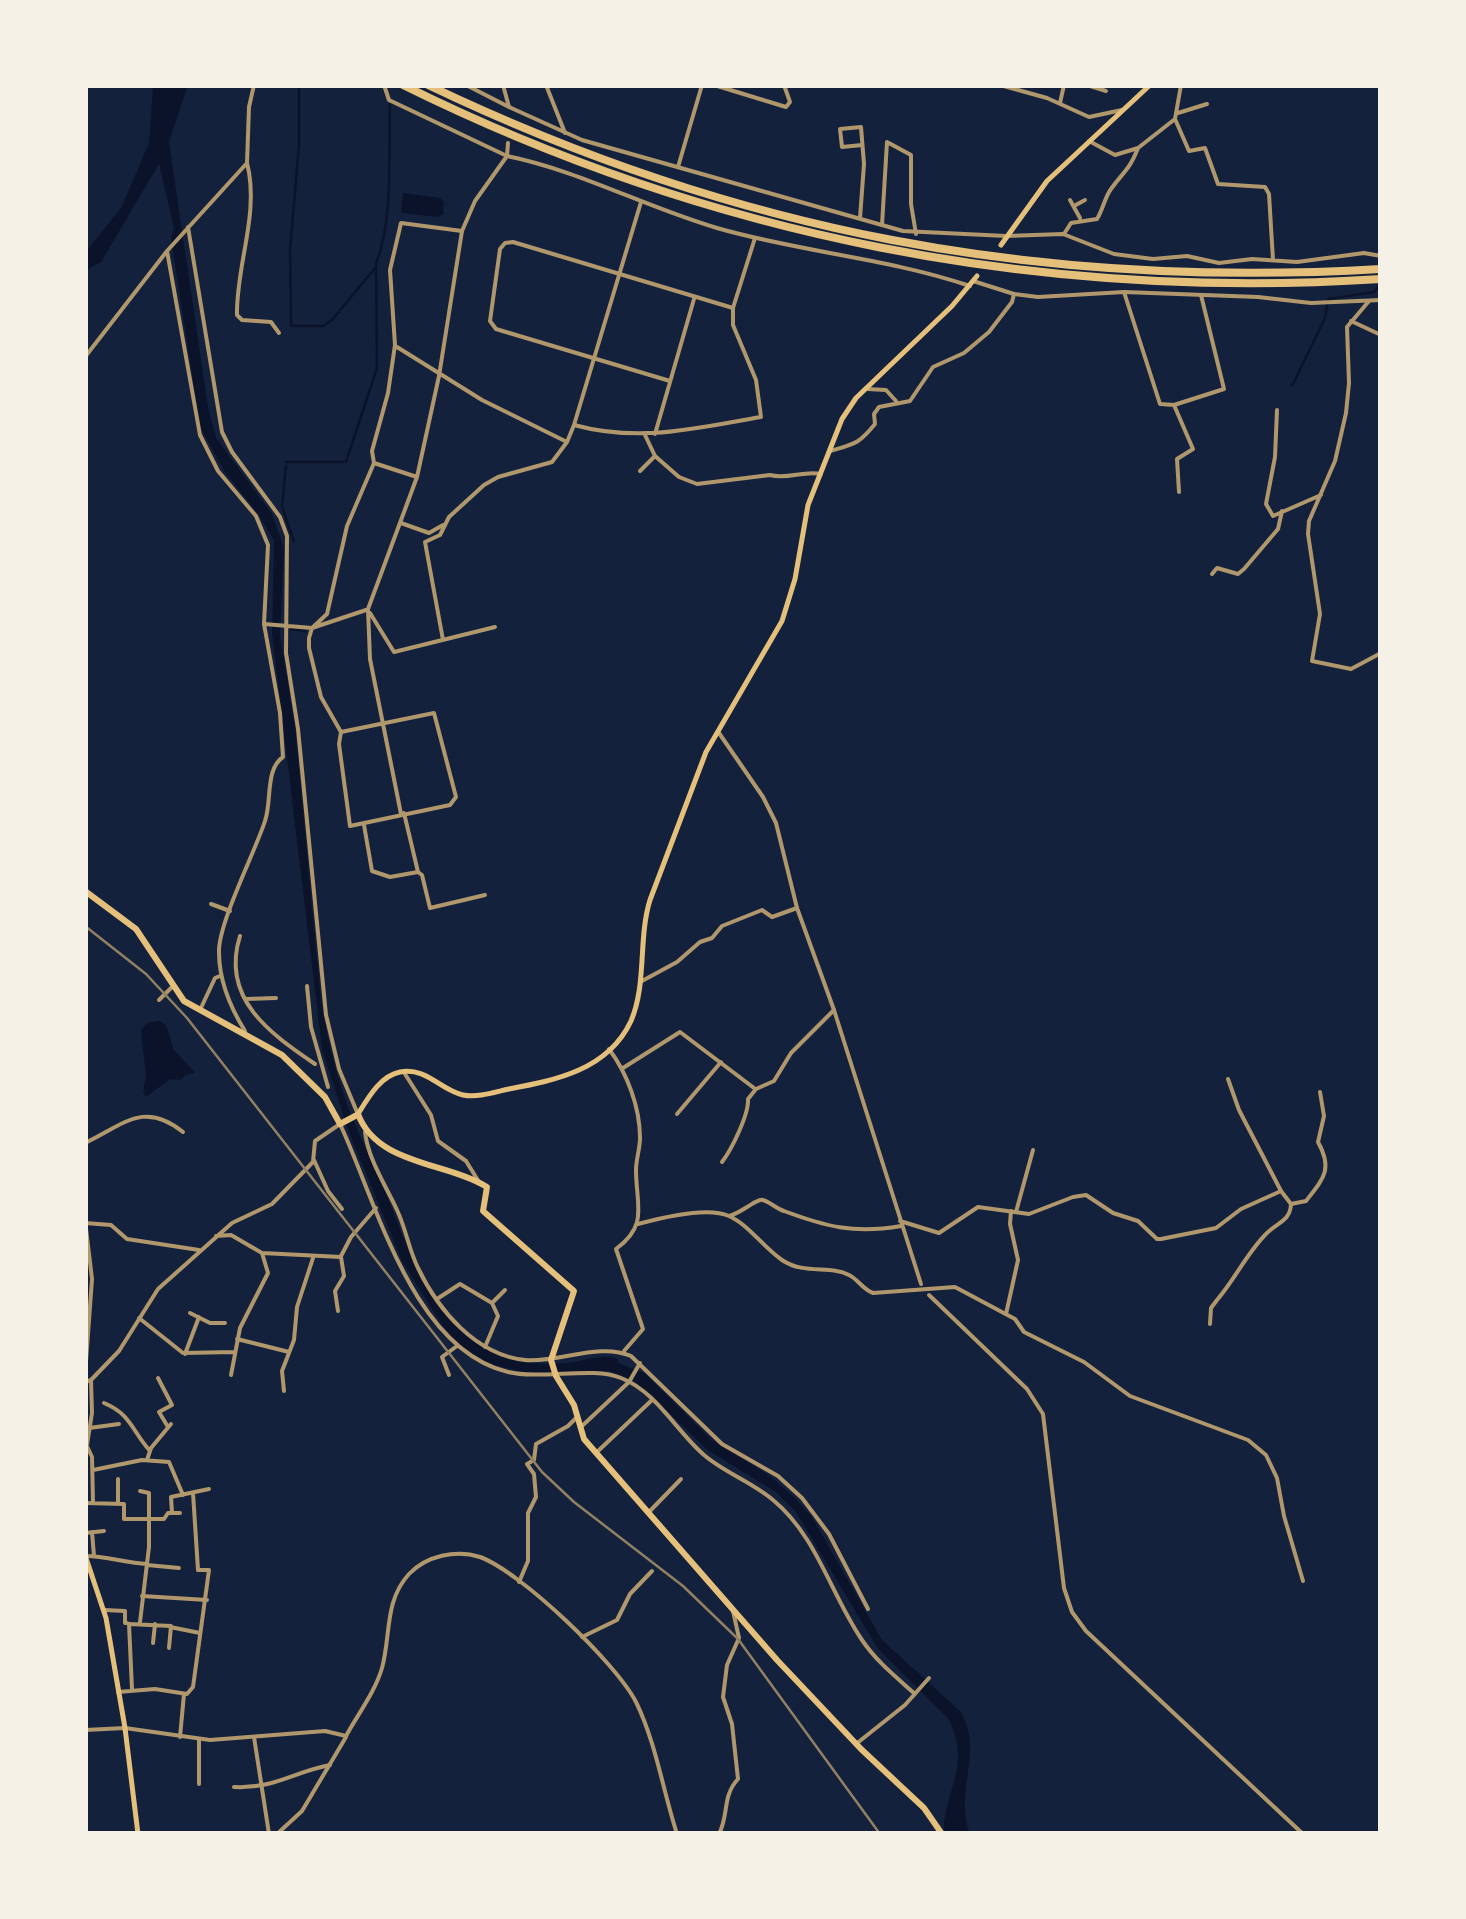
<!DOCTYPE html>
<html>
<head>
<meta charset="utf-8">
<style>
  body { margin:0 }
  #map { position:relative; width:1466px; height:1919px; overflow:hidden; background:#14213d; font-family:"IBM Plex Sans",sans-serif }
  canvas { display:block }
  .frame { position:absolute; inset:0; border:88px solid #f6f1e7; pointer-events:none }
</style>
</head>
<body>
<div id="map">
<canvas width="1466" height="1919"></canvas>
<div class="frame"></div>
</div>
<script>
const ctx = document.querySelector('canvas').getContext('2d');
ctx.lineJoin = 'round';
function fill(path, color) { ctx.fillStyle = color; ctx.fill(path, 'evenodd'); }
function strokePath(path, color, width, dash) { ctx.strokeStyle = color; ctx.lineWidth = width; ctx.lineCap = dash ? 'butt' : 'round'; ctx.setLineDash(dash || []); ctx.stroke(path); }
const water = new Path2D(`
  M153,85H188L169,142L208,407L216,438L272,514L284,548L280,636L295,726L321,1001C326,1026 330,1052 338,1076C348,1114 368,1152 384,1189C409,1249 432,1328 498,1355C523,1366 562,1366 588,1359C599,1357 607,1355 618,1359V1363L644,1373L712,1440L770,1476L792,1495L812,1517L882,1640L961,1712C984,1752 954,1792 970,1834H946L944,1830C946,1785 972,1766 948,1718L878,1649L796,1512L776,1492L709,1451L633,1379L608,1371L529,1374L488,1363L460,1345L442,1325L402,1261L347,1127L322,1049L272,633L274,540L258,514L225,472L200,427L171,238L174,228L159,164L101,262L85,271V253L121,208L149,143Z
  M403,193L440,198L444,202L443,214L438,217L401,213Z
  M159,1021L166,1025L174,1050L195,1073L185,1075L181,1080L170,1079L146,1097L143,1092L146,1076L141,1030L147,1023Z`);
const stream = new Path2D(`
  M299,85V145L290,250L291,326H323L332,320L375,268
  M1292,386L1325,318L1328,299L1374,292L1381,284
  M286,462H346L377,368L376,264C394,216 388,156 390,105
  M286,466L282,506L294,542
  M291,629L305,631`);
const minor = new Path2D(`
  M384,85L389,100L507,156
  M466,85L509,107
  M546,85L565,133
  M714,85L786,107L790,102L784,85
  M1000,85L1047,98L1089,117L1122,110
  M1087,85L1106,91
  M1181,85L1175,119L1189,151L1205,148L1218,184L1265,187L1269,194L1273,260
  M1060,103L1064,85
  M1178,113L1207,104
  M1089,141L1115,155L1138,148L1175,119
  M678,167L702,85
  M1070,200L1080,218
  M1074,206L1085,200
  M860,218L864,164L861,127L840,129L842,147L862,145
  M882,225L887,142L911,155V204L916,234
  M188,227L222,432L232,452L280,517L287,536L286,653L298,729L326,1015L339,1069L357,1112
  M1064,234L1071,223L1097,219C1103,209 1105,197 1111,189C1123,172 1129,171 1138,148
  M1006,236L1063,234L1114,254L1153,259L1187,256L1219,263L1252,259L1297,262L1364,253L1381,256
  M167,251L200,435L218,471L256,516L268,545L264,624L280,713L283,757C265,769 272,801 265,821C255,852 218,924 219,952C219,981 230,1007 245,1031
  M1124,292L1160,404L1174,405L1224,389L1201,295
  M1369,301L1347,327L1349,383L1346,413L1335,461L1309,521L1308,534L1320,614L1312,661L1351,669L1381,653
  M1351,321L1381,335
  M397,347L482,400L567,442
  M85,357L167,251L247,163L249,107L254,85
  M670,381L496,329L490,321L500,249L505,243L513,242L733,308
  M867,389L886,390L896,401
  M1174,405L1193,449L1177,459L1179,492
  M1277,410L1275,457L1266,504L1273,516L1321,495
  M574,425C640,443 696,428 761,417L756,380L733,325V308L755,238
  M655,434L694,299
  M830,451C854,444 858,445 875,424L874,414L879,407L910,401L933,367L964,353L989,332L1012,302L1014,294
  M655,456L679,477L697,484L770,475C787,480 804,470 821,474
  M374,463L417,477
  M640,471L655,456L645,435
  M401,523L429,533L443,525
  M1212,574L1217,568L1238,574L1244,569L1278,529L1282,511
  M370,613L394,652L495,627
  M264,624L312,628L366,610
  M443,640L425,542L440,535L449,517L484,485L498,477L552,462L567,442L574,425L641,202
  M341,732L434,713L456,797L450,805L350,826L339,744L341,732L321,697L309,648V638L312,628L327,614L347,526L374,463L372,451L388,393L395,345L390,270L401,223L462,231L439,376L417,477L368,609L370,659L401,814
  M364,825L372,871L390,877L418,872L404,813
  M418,872L422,875L430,908L485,895
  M211,904L230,911
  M240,936C220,999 271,1034 315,1064
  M642,981L677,962L700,942L712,938L722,926L762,910L772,917L797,908
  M307,986L311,1027L328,1087
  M246,999L276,998
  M159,1000L172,987
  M200,1010L215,978L220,976
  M609,1049C627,1073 640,1107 640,1138C640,1149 636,1159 636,1170C636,1205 649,1225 616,1249L643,1329L624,1351
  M623,1068L680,1032L754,1088
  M405,1074L431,1115L438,1141L466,1161L479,1182
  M1228,1079L1239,1110L1281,1191
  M677,1114L721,1062
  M365,1132C368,1159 386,1186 397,1210C406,1229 409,1250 418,1268C438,1310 476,1355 525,1360C559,1363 599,1342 631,1356L722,1444L778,1476L802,1498L829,1534L868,1609
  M85,1143C123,1125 144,1100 183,1132
  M314,1160L328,1191L342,1209
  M722,1162C732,1149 749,1114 748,1099L756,1089L774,1081L791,1053L834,1010
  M1291,1204L1306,1201C1324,1178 1333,1169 1318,1142L1324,1116L1320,1092
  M1016,1212L1033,1150
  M729,1216C740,1214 757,1198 763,1200C770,1202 777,1209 784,1211C827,1227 855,1234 901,1226
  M85,1220L92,1279L85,1375
  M85,1223L111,1225L127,1239L199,1250
  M638,1224C660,1218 707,1206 729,1216C749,1225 764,1248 782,1260C804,1275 830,1265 849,1275C859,1280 862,1289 873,1293L955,1287L1015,1319L1024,1332L1084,1362L1130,1396L1248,1440L1266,1455L1277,1478L1284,1516L1303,1581
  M216,1236L231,1235L262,1253L341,1257L344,1276L335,1291L338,1311
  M341,1256L351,1237L376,1208
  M437,1299L460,1284L492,1303L498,1316L485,1347
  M492,1303L505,1290
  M190,1313L210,1323H225
  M1006,1314L1018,1260L1010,1224L1011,1211
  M139,1318L183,1353L234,1352
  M237,1339L289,1352
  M185,1354L199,1317
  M231,1375L240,1328L268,1273L262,1253
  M449,1375L442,1357L457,1346
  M158,1378L172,1405L159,1412L168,1427
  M85,1382L91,1380L119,1351L158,1289L232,1223L272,1204L313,1162L315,1141L340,1124C377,1203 412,1349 508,1372C542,1380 593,1366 621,1378C657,1392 676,1431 704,1455C725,1473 752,1482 773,1500C817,1536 831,1595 862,1640C876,1661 896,1677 915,1694
  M284,1391L282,1371L294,1340L297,1307L313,1258
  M104,1403C131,1414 132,1431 150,1451
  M582,1426L629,1382L640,1363
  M89,1428L119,1424
  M86,1444L92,1457L93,1503
  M87,1445L92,1413L91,1380
  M597,1452L652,1400
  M147,1460L151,1448L171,1424
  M93,1470L142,1460L169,1462L183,1495
  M118,1479V1504
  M85,1503L124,1504V1519H164L168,1513H180
  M649,1512L681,1479
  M172,1513L171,1497L209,1489
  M92,1532L94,1556
  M85,1533L104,1531
  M85,1556C107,1556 125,1563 147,1564
  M147,1565L179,1568
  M519,1582L528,1561V1513L536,1497L534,1474L527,1464L534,1460L536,1444L568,1426L578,1416
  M142,1596L207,1600
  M104,1610L125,1611V1623H127
  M140,1622L149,1547V1493L140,1491
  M170,1627L200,1633
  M582,1637L617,1620L630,1594L652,1571
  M153,1643L155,1624
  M132,1689L129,1624L171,1626L169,1648
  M118,1692L155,1689L187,1694L193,1687L209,1570H198L193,1493
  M180,1737L184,1694
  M254,1737L269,1834
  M199,1739V1784
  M856,1744L905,1705L929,1678
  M234,1787C274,1789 293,1772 330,1765
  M719,1834C729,1815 722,1796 738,1779L732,1724L723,1697L727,1665L739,1638L733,1611`);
const tertiary = new Path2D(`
  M503,85L509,107L582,140L903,231L1006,236
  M507,156L508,143
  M247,163C260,213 236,265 237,315L242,320L271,322L279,333
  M462,231L475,201L507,156C580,171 645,207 717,228C800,252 887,258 970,286
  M973,281L1014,294L1038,297L1124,292L1258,297L1311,303L1381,300
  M719,733L763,797L776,823L797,908L834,1010L921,1284
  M900,1221L939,1233L978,1207L1029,1214L1073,1197L1086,1195L1113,1213L1138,1221L1157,1239H1161L1216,1228L1241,1209L1281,1191L1291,1204C1290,1222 1277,1222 1266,1234C1247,1253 1235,1279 1217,1300L1211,1308L1210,1324
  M929,1295L1027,1389L1043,1414L1064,1588L1072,1612L1086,1631L1303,1834
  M85,1730L125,1728L210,1740L325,1731L346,1736C358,1714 375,1692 382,1668C391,1636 384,1601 409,1574C426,1556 456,1549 480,1557C521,1572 616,1663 636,1702C656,1743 663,1791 677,1834
  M277,1834L302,1811L346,1737`);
const primary = new Path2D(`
  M1001,245L1047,181L1150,85
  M358,1114C368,1098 380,1076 400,1072C427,1067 440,1090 463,1095C478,1098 495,1092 509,1089C556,1080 608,1070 631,1021C647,984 638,938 650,900L706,752L782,621L795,579L808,505L842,419L856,398L952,306L977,276
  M85,1555L106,1618L125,1728L138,1834`);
const trunk = new Path2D(`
  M85,891L136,929L184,1001L282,1055L325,1097L340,1124L357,1115
  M358,1114C377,1165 446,1162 487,1187L483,1211L574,1291L551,1360L556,1376L574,1405L584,1439L777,1660L861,1749L924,1808L942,1834`);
const motorway = new Path2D(`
  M403,85C710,237 1039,301 1381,279
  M428,85C737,233 1039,289 1381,269`);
const rail = new Path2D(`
  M85,926L146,974L187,1018L542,1472L574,1502L683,1586L738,1639L880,1834`);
fill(water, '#0b132b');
strokePath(stream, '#0b132b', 2.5);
strokePath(minor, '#b1986c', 4);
strokePath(tertiary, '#b1986c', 4);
strokePath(primary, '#e5c07b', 5);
strokePath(trunk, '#e5c07b', 6);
strokePath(motorway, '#e5c07b', 8);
strokePath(rail, '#918062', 2.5);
</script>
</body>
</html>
